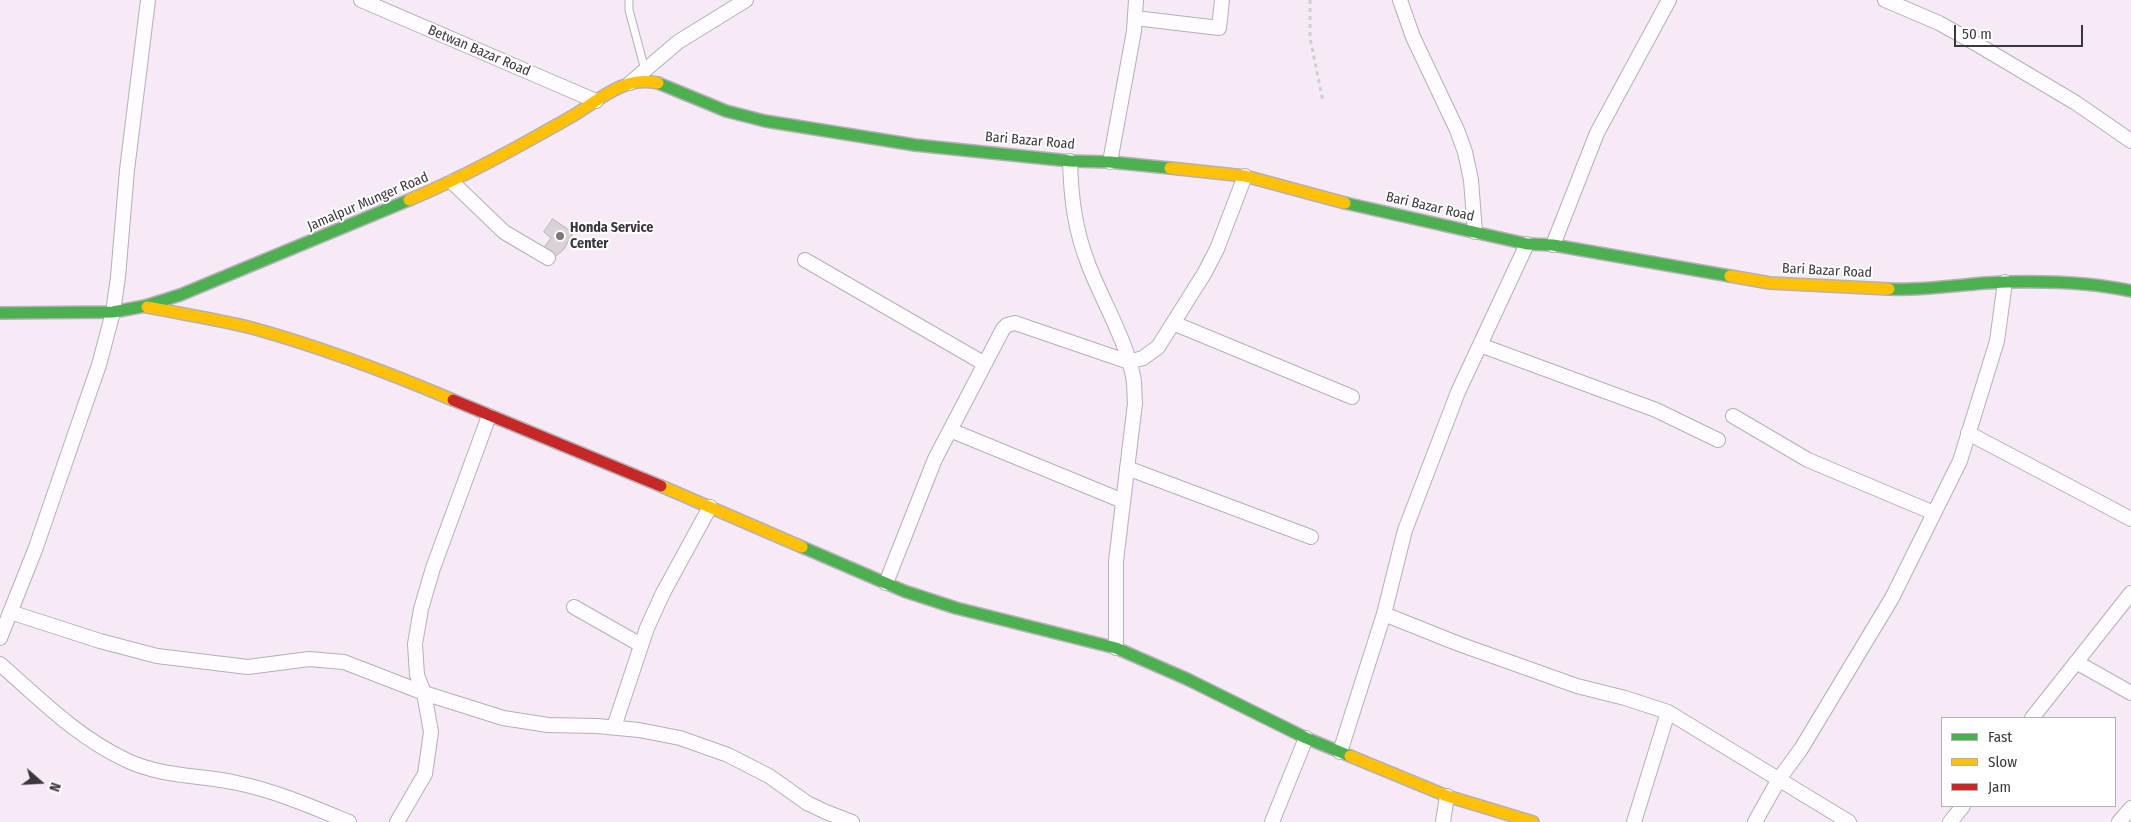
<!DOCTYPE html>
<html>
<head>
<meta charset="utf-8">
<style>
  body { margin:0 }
  #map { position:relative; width:2131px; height:822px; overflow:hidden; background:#f5eaf5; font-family:"Fira Sans Condensed",sans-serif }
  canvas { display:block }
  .legend { position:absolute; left:1941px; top:717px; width:175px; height:90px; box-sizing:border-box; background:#fff; border:1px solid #b2afb2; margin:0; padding:6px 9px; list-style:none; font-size:15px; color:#3e363e }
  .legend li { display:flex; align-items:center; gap:10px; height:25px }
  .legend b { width:25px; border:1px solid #b2afb2 }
  .north { position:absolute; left:15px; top:757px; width:50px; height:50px; -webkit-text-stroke:4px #fff; paint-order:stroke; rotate:109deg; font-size:14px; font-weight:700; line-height:20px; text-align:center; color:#3e363e }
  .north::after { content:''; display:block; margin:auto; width:18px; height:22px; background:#3e363e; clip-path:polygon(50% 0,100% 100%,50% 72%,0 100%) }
  .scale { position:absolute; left:1954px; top:25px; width:129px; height:22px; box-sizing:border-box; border:2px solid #3e363e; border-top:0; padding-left:6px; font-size:15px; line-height:18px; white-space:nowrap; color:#3e363e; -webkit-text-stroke:4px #fff; paint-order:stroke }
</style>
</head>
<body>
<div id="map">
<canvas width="2131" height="822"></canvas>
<ul class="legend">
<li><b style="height:6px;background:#4caf50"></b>Fast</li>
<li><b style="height:6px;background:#ffc107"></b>Slow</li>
<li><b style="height:6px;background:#c62828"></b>Jam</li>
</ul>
<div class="north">N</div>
<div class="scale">50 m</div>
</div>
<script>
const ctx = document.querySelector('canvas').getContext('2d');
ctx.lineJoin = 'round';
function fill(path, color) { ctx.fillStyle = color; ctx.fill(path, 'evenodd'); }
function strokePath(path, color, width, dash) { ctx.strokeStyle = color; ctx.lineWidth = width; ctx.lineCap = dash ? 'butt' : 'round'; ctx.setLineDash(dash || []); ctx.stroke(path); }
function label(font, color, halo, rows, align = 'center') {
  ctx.font = font + ' "Fira Sans Condensed",sans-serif'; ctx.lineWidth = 4; ctx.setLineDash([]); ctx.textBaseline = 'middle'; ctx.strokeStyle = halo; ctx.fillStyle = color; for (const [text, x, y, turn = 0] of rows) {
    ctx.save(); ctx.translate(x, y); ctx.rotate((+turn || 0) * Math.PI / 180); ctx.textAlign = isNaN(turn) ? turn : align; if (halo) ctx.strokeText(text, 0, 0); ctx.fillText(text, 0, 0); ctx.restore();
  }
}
const building = new Path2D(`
  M553,219L573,233L564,249L555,257L543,249L551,238L544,232Z`);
const path = new Path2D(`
  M1310,0V38L1323,101`);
const lane = new Path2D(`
  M629,0V10L645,70`);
const street = new Path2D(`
  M361,0L596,101
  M1400,0L1413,37L1457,130L1465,152L1471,180L1475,232
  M1885,0L1939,23L1980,46L2076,103L2131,141
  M1135,18L1219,28L1222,0
  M630,83L678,42L746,0
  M1070,161C1071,198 1075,231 1089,266C1103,302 1125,338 1133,376C1135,385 1134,394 1135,403L1116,561V648
  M1110,162L1134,31L1136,0
  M452,182L504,232L548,258
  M1553,245L1597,133L1669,0
  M805,260L985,364
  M1173,323L1352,397
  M1480,345L1656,410L1718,440
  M1733,416L1808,460L1934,513
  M950,430L1123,501
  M1968,433L2131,519
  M1127,468L1311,537
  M886,583L935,459L1003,329L1007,325L1015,323L1129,362L1143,358L1158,347L1204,274L1217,249L1245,176
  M574,607L641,645
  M10,612L100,641L157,656L248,667L309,659L344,662L424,693L503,718L548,725L597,726L639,730L680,738L728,755L769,776L807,803L826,812L852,822
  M1384,614L1459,644L1577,686L1625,698L1668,712L1849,822
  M0,638L35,550L84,408L99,365L113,312L118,277L127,170L148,0
  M2076,662L2131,693
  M0,664C40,699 77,737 126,760C161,777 201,775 237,783C273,790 315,808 349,822
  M2032,718L2131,593
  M614,727L647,628L663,593L710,507
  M1340,752L1384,614L1405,530L1458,392L1527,244
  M397,822L425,774L431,732L424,693L417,675L415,644L421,609L433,568L489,416
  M1272,822L1306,738
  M1443,822L1447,796
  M1634,822L1668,712
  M1755,822L1779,779L1801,749L1892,598L1960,461L1997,341L2005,282
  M1950,822L1963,806
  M2119,822L2131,808`);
const fast = new Path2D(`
  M658,83L726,111L765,121L915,145L1070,161L1110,162L1170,168
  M1345,203L1527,244L1553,245L1730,276
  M1889,289C1928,291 1966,283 2005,282C2045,281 2091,282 2131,291
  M0,313L113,312L145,306L180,295L409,200
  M802,547L904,591L956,608L1116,648L1187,679L1306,738L1350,756`);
const slow = new Path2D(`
  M1170,168L1245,176L1345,203
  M409,200C464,177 516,148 569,118C589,107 606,91 628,84C638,81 648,81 658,83
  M1730,276L1770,283L1889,289
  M147,307C182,314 217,319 252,328C321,347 387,372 453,400
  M661,486L802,547
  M1350,756L1447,796L1533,822`);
const jam = new Path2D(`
  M453,400L661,486`);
const markers = [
  [560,236,5,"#7e757e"]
];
const streetNames = [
  ["Betwan Bazar Road",479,51,23],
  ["Bari Bazar Road",1030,141,5],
  ["Jamalpur Munger Road",368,202,-23],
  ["Bari Bazar Road",1430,207,13],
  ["Bari Bazar Road",1827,271,3]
];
const poiNames = [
  ["Honda Service",570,228],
  ["Center",570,244]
];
fill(building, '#dbd1d8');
strokePath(building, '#bab0b7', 1);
strokePath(lane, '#b6afb6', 9);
strokePath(street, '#b6afb6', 16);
strokePath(fast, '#b6afb6', 14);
strokePath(slow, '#b6afb6', 14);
strokePath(jam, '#b6afb6', 14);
strokePath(path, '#d1cdd1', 3, [4, 4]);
strokePath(lane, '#fefcfe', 7);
strokePath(street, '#fefcfe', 14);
strokePath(fast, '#4caf50', 11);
strokePath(slow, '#ffc107', 11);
strokePath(jam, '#c62828', 11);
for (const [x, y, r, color] of markers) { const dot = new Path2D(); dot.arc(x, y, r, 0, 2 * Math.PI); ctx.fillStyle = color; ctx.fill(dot); strokePath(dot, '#fff', 2); }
label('14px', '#3e363e', '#fff', streetNames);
label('bold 14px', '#3e363e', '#fff', poiNames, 'left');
</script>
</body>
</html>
